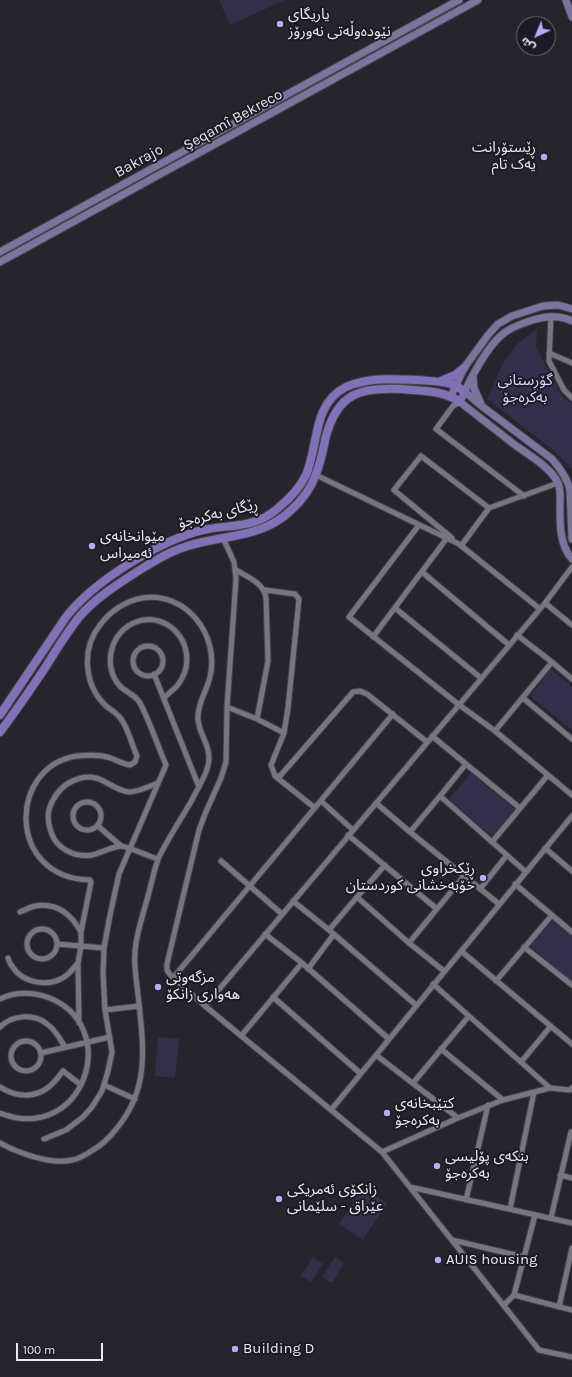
<!DOCTYPE html>
<html>
<head>
<meta charset="utf-8">
<style>
  body { margin:0 }
  #map { position:relative; width:572px; height:1377px; overflow:hidden; background:#26252e; font-family:Karla,"Noto Sans Arabic",sans-serif }
  canvas { display:block }
  .north { position:absolute; left:516px; top:16px; width:40px; height:40px; box-sizing:border-box; background:#1c1b25; border:1px solid #6e6d76; border-radius:50%; rotate:224deg; font-size:11px; font-weight:700; line-height:16px; text-align:center; color:#e9e8ef }
  .north::after { content:''; display:block; margin:auto; width:14px; height:18px; background:#b7abf7; clip-path:polygon(50% 0,100% 100%,50% 72%,0 100%) }
  .scale { position:absolute; left:16px; top:1343px; width:87px; height:18px; box-sizing:border-box; border:2px solid #e9e8ef; border-top:0; padding-left:5px; font-size:12px; line-height:14px; white-space:nowrap; color:#e9e8ef; -webkit-text-stroke:3px #1c1b25; paint-order:stroke }
</style>
</head>
<body>
<div id="map">
<canvas width="572" height="1377"></canvas>
<div class="north">ش</div>
<div class="scale">100 m</div>
</div>
<script>
const ctx = document.querySelector('canvas').getContext('2d');
ctx.lineJoin = 'round';
function fill(path, color) { ctx.fillStyle = color; ctx.fill(path, 'evenodd'); }
function strokePath(path, color, width, dash) { ctx.strokeStyle = color; ctx.lineWidth = width; ctx.lineCap = dash ? 'butt' : 'round'; ctx.setLineDash(dash || []); ctx.stroke(path); }
function label(font, color, halo, rows, align = 'center') {
  ctx.font = font + ' Karla,"Noto Sans Arabic",sans-serif'; ctx.lineWidth = 4; ctx.setLineDash([]); ctx.textBaseline = 'middle'; ctx.strokeStyle = halo; ctx.fillStyle = color; for (const [text, x, y, turn = 0] of rows) {
    ctx.save(); ctx.translate(x, y); ctx.rotate((+turn || 0) * Math.PI / 180); ctx.textAlign = isNaN(turn) ? turn : align; if (halo) ctx.strokeText(text, 0, 0); ctx.fillText(text, 0, 0); ctx.restore();
  }
}
const green = new Path2D(`
  M219,0H285L230,25Z
  M537,329L536,347L561,394L566,400L572,403V469L552,449L487,399L503,363L517,344Z
  M551,669L572,687V730L530,696Z
  M471,773L516,810L493,837L449,799Z
  M553,920L572,936V982L530,946Z
  M158,1037L179,1039L175,1078L155,1076Z
  M363,1188L387,1203L363,1240L339,1224Z
  M313,1257L323,1264L311,1282L301,1276Z
  M335,1257L344,1263L332,1283L322,1277Z`);
const minor = new Path2D(`
  M551,316L549,361L564,390L572,398
  M549,353L572,363
  M460,402L453,406L436,429L524,496
  M316,475L459,544L540,609
  M419,525L349,617L458,704L495,731
  M223,538L234,562L236,579L227,707L226,762L221,778L205,814L199,830L167,964V970L171,976L205,1006L382,1152L539,1350L572,1357
  M452,538L394,490L421,456L489,508
  M461,546L489,508L558,483
  M236,570C248,577 264,583 266,598L268,661L257,719
  M422,572L509,645
  M265,590L295,594L299,599L288,708L284,733
  M545,603L572,625
  M395,608L481,678
  M517,635L552,662L495,731L572,795
  M373,637L447,538
  M133 661a15 15 0 1 1 30 0a15 15 0 1 1-30 0Z
  M552,662L572,679
  M154,674L199,787
  M523,698L572,739
  M227,707L257,719L284,733L271,765L275,776H280L353,692L360,691L367,694L427,742
  M432,736L466,764
  M275,776L315,808
  M440,796L466,764L520,808
  M321,801L353,830
  M73 816a14 14 0 1 1 28 0a14 14 0 1 1-28 0Z
  M376,803L410,832L440,796L526,872
  M98,826L121,846
  M410,832L499,904
  M348,835L437,909
  M492,842L548,775
  M545,848L572,871
  M158,859C151,857 126,846 121,846C111,847 101,853 92,855C74,858 56,848 51,832C47,821 47,810 53,800C59,789 69,781 81,778C102,773 111,790 129,792C139,792 149,786 158,783
  M221,861L282,914
  M515,884L572,932
  M480,889L507,855
  M357,897L385,865
  M293,901L329,930L357,897L409,943L444,971
  M20,912C25,910 30,907 35,906C57,902 71,914 81,932
  M27 944a15 15 0 1 1 30 0a15 15 0 1 1-30 0Z
  M329,930L416,1005
  M265,934L302,963
  M409,943L464,876
  M57,944L104,948
  M524,947L572,985
  M461,951L572,1044
  M8,958C9,961 10,964 12,966C23,984 51,988 67,975C71,972 74,967 78,963
  M308,969L334,934
  M173,978L393,714
  M496,981L552,915
  M433,984L550,1088
  M273,997L360,1073
  M0,999C15,992 32,992 47,997C124,1025 84,1146 0,1113
  M205,1006L545,603L572,567
  M105,1010L139,1006
  M0,1027C12,1015 34,1013 47,1024C55,1029 60,1039 65,1047
  M241,1036L302,963L389,1039
  M11 1056a15 15 0 1 1 30 0a15 15 0 1 1-30 0Z
  M441,1049L503,1100
  M41,1053L110,1037
  M376,1055L458,1118
  M521,1062L551,1026
  M413,1083L469,1016
  M104,1085L135,1099
  M0,1087C16,1097 35,1099 50,1086C55,1082 59,1076 63,1071L81,1085
  M331,1110L572,816
  M44,1139L66,1130L83,1117L92,1107L102,1091L108,1071L112,1052L105,1010L103,973L104,948L110,915L119,874L166,765C157,744 150,722 140,703C136,695 125,692 119,685C102,665 111,631 136,622C146,618 158,619 168,625C189,639 193,666 177,686C173,690 168,694 164,698
  M0,1143C18,1153 51,1165 72,1160C79,1159 87,1154 93,1150C102,1145 110,1137 117,1128C151,1087 143,1044 138,994C136,977 133,960 136,943C139,924 146,906 150,888C153,878 155,866 159,857C169,837 181,819 192,800C197,789 205,778 208,766C213,746 197,733 198,717C198,702 207,690 210,677C220,635 186,591 142,598C126,601 110,611 100,625C81,649 84,685 106,706C112,711 119,714 123,722C129,732 132,745 137,756L135,762L130,765C122,764 115,759 107,757C97,754 87,755 77,756C8,766 6,878 90,880L91,882L81,932V946L78,963L79,1023
  M382,1152L458,1118L503,1100L550,1088L570,1090L572,1088
  M560,1175L572,1178
  M410,1187L572,1223
  M466,1200L488,1105
  M510,1209L534,1092
  M551,1218L571,1132L572,1133
  M452,1240L524,1257
  M514,1295L535,1215
  M504,1305L514,1295L572,1310
  M559,1307L572,1248`);
const secondary = new Path2D(`
  M566,0L572,17
  M0,252L459,0
  M0,262L478,0
  M572,321C561,315 548,316 536,319C526,322 516,325 507,331C488,343 469,381 460,402C478,416 496,430 515,445C528,454 551,468 558,483C561,490 560,497 560,504C560,523 559,544 572,559
  M473,376L474,388L481,404
  M464,391L483,407L552,459C561,469 567,478 570,490L572,539
  M451,396L464,368L488,335L498,324L512,316L543,306L558,305L572,309`);
const primary = new Path2D(`
  M441,381L455,375L464,368
  M0,715L66,617C93,582 160,540 203,530C230,524 254,529 277,509C288,500 300,488 306,475C319,445 312,404 346,387C368,377 394,379 418,380C429,381 440,381 451,384C456,386 460,388 464,391
  M0,732C16,711 30,690 45,668C56,650 67,632 80,616C96,598 115,586 135,573C149,564 163,555 179,549C213,535 252,540 283,517C297,506 309,493 315,476C321,463 323,449 326,436C338,393 360,387 402,389C422,391 443,390 460,402`);
const markers = [
  [280,24,4,"#b7abf7"],
  [544,157,4,"#b7abf7"],
  [92,546,4,"#b7abf7"],
  [483,878,4,"#b7abf7"],
  [158,987,4,"#b7abf7"],
  [387,1113,4,"#b7abf7"],
  [437,1166,4,"#b7abf7"],
  [279,1199,4,"#b7abf7"],
  [438,1260,4,"#b7abf7"],
  [235,1349,4,"#b7abf7"]
];
const poiNames = [
  ["یاریگای",288,15],
  ["نێودەوڵەتی نەورۆز",288,32],
  ["ڕێستۆرانت",536,148,"right"],
  ["یەک تام",536,165,"right"],
  ["مێوانخانەی",100,537],
  ["ئەمیراس",100,554],
  ["ڕێکخراوی",475,869,"right"],
  ["خۆبەخشانی کوردستان",475,886,"right"],
  ["مزگەوتی",166,978],
  ["هەواری زانکۆ",166,995],
  ["کتێبخانەی",395,1104],
  ["بەکرەجۆ",395,1121],
  ["بنکەی پۆلیسی",445,1157],
  ["بەکرەجۆ",445,1174],
  ["زانکۆی ئەمریکی",287,1190],
  ["عێراق - سلێمانی",287,1207],
  ["AUIS housing",446,1260],
  ["Building D",243,1349]
];
const streetNames = [
  ["Şeqamî Bekreco",233,120,-29],
  ["Bakrajo",139,161,-29],
  ["ڕێگای بەکرەجۆ",218,514,-14]
];
const parkNames = [
  ["گۆڕستانی",525,381],
  ["بەکرەجۆ",525,398]
];
fill(green, '#332f4a');
strokePath(minor, '#43424a', 7);
strokePath(secondary, '#43424a', 9);
strokePath(primary, '#43424a', 10);
strokePath(minor, '#767580', 5);
strokePath(secondary, '#7b749c', 7);
strokePath(primary, '#8172b8', 8);
for (const [x, y, r, color] of markers) { const dot = new Path2D(); dot.arc(x, y, r, 0, 2 * Math.PI); ctx.fillStyle = color; ctx.fill(dot); strokePath(dot, '#1c1b25', 1.5); }
label('15px', '#e9e8ef', '#1c1b25', poiNames, 'left');
label('15px', '#e9e8ef', '#1c1b25', streetNames);
label('15px', '#dcd8ff', '#1c1b25', parkNames);
</script>
</body>
</html>
